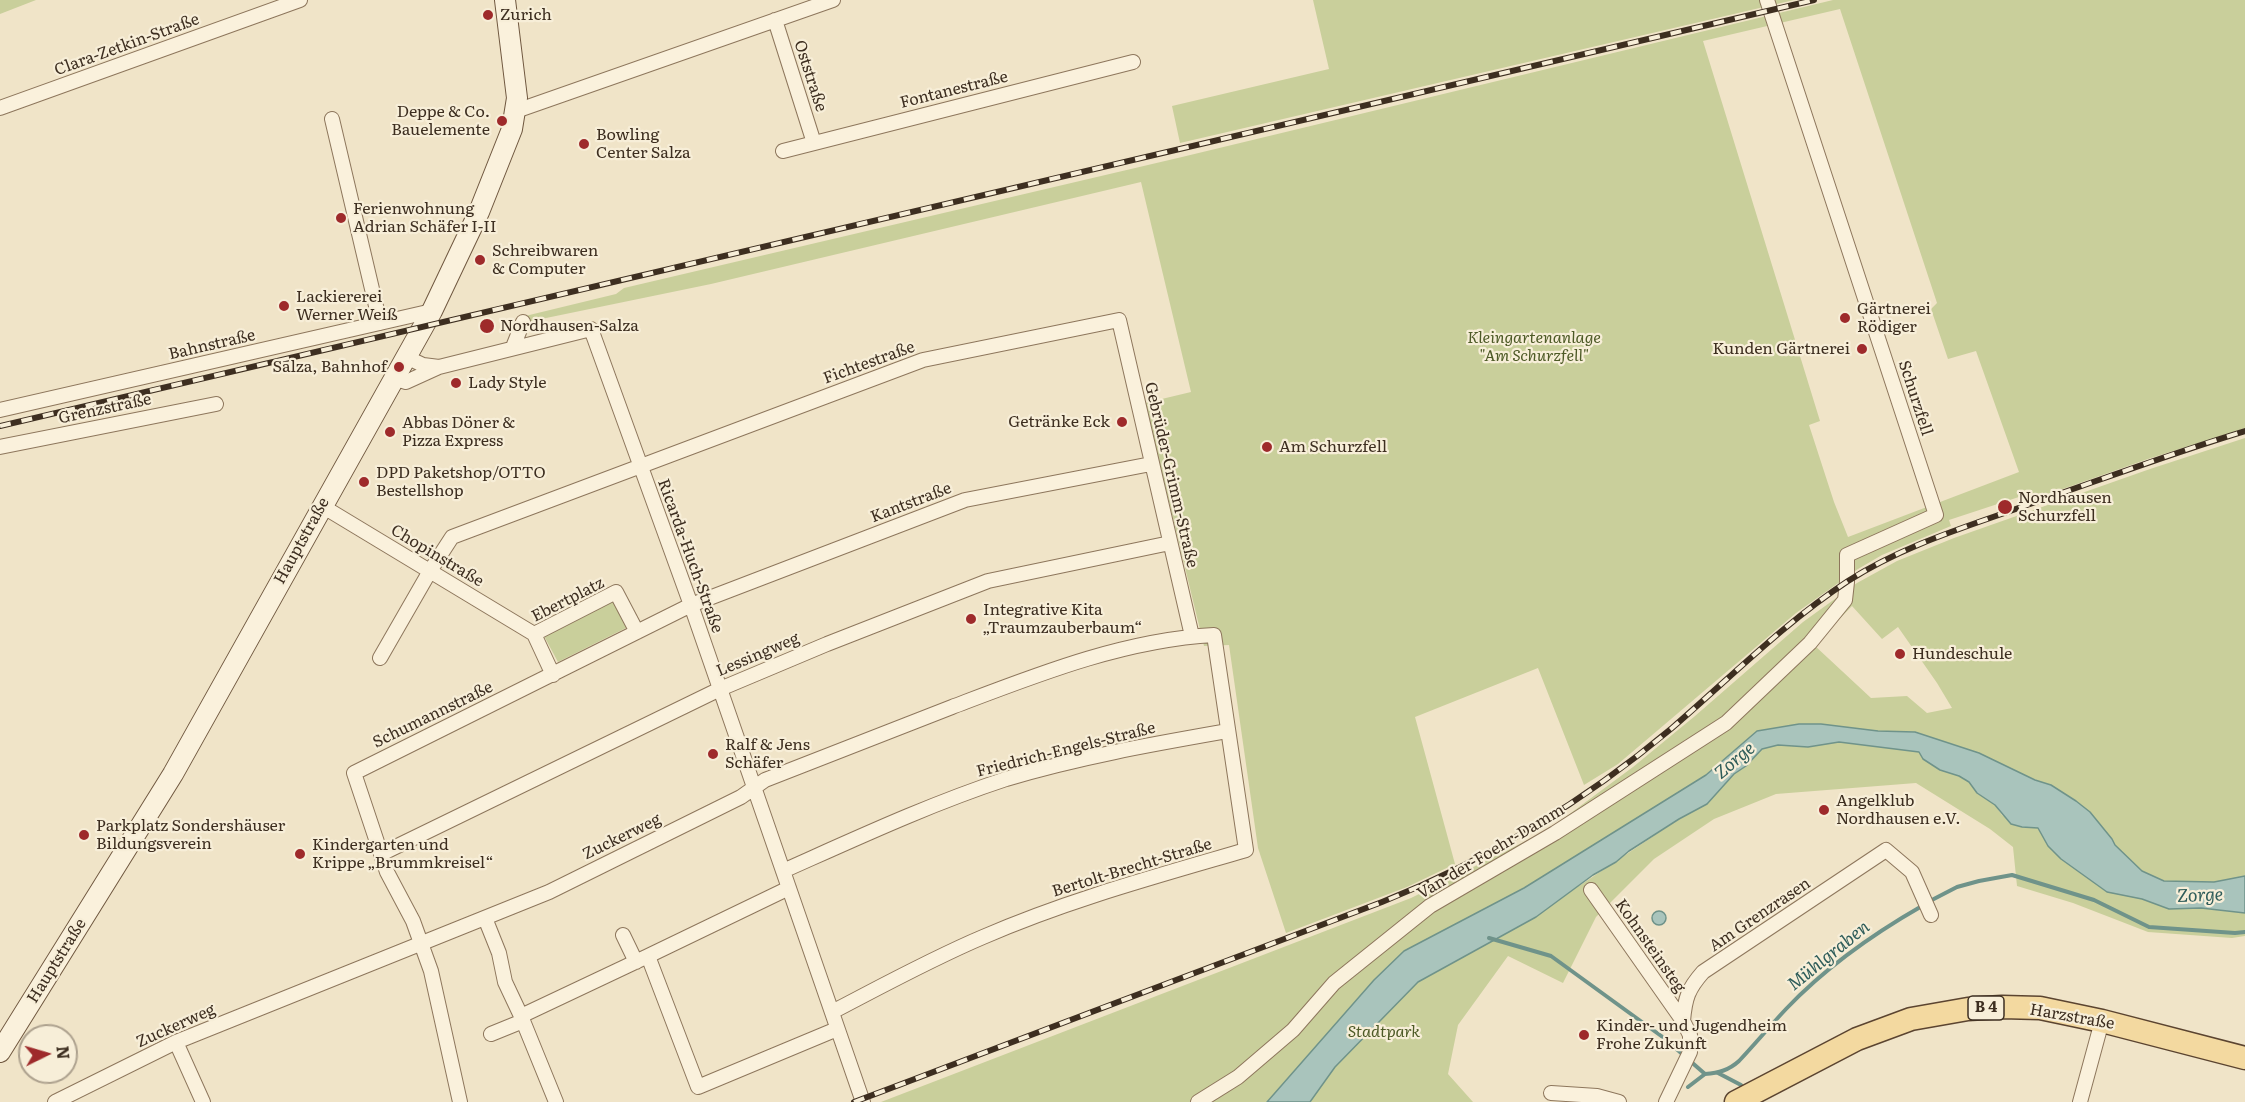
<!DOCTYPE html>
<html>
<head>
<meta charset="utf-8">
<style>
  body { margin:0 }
  #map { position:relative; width:2245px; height:1102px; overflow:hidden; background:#f0e4c8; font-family:Literata,serif }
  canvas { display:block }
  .north { position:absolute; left:18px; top:1024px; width:60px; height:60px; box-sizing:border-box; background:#f7eed8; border:2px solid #ada18e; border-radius:50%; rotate:85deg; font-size:16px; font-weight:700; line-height:24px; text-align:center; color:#3d2e20 }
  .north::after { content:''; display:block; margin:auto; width:21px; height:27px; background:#9e2a2b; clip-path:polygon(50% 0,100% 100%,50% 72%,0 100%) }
</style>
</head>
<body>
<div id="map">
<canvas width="2245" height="1102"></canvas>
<div class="north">N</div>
</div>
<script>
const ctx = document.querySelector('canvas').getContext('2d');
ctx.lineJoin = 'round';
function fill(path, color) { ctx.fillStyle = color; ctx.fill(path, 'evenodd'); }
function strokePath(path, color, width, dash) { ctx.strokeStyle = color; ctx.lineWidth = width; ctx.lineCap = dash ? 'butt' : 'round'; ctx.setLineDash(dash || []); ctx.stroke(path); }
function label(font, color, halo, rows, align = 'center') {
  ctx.font = font + ' Literata,serif'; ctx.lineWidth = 4.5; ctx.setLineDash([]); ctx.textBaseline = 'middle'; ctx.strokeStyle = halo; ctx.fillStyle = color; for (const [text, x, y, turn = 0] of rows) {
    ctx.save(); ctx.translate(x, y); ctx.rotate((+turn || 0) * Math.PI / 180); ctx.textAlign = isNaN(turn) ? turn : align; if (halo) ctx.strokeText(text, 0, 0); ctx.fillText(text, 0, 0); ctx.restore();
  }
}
const green = new Path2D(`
  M0,0H36L0,14Z
  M1313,0H1794L1180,143L1172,106L1329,69Z
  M1833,0H2245V428L2148,459L2040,497L2031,493L1949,520L1951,526L1882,555L1858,569L1796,613L1618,764L1584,785L1538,668L1415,717L1455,864L1407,887L1286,933L1258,848L1229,645L1204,646L1145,403L1191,392L1141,182L711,284L517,324V318L616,294L624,288L1182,157ZM1840,9L1937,303L1931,309L1948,359L1976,351L2019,472L1848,537L1834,502L1809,425L1820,421L1703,41Z
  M2245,438V876L2214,882L2164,881L2142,871L2115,845L2112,839L2051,785L2035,780L1979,753L1915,732L1900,731H1757L1706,775L1565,863L1579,886L1679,819L1707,804L1734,774L1746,766L1762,749L1778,745L1808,747L1839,742L1919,752L1940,770L1959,776L1969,782L1977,793L1995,805L2002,815L2022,827L2038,828L2048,846L2061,859L2107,892L2142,899L2169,909L2201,908L2245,913V936L2232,938L2148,932L2073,903L2017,886L2013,847L1990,829L1916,783L1776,794L1714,819L1654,859L1596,917L1563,983L1508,956L1458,1025L1448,1074L1473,1102H881L1411,898L1548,830L1633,767L1695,716L1803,622L1857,583L1897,561L1954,538L2150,469ZM1852,606L1882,639L1898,627L1937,683L1952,708L1927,713L1907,696L1871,698L1814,645Z
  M614,600L628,627L558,662L544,636Z`);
const water = new Path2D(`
  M1799,724H1821L1878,731L1915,732L1979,753L2035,780L2051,785L2076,801L2090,812L2112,839L2115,845L2142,871L2164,881L2214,882L2245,876V913L2201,908L2169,909L2142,899L2107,892L2061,859L2048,846L2038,828L2022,827L2011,824L1995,805L1977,793L1969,782L1959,776L1940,770L1923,759L1919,752L1839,742L1808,747L1778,745L1762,749L1746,766L1734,774L1707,804L1679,819L1629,851L1616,862L1593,875L1536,917L1418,982L1335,1067L1310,1102H1267L1374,980L1404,951L1524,888L1706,775L1757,731Z
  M1652 918a7 7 0 1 1 14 0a7 7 0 1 1-14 0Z`);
const stream = new Path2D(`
  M1928,902L1957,887L1979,881L2012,875L2094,900L2149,927L2235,933L2245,932
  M1489,938L1551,956L1664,1038L1705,1074C1719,1073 1729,1070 1739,1061C1755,1044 1770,1026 1786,1009C1825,968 1873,934 1922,906
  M1718,1073L1741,1085
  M1688,1087L1705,1074`);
const street = new Path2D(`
  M775,20L814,143
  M0,108L300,0
  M516,111L833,0
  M332,119L380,323
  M783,151L1133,62
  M513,347L523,322
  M406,357L423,365L439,367
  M393,378L406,382L439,367L591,329L691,605L863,1102
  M0,410L432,311
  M0,447L216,404
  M322,506L534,634
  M380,658L430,571L452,537L923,360L1119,320L1192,636
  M553,675L534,634L616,592L637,632
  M381,854L720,689L827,644L988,581L1170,543
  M783,871C857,838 930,804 1006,779C1079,757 1154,744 1228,731
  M789,888L648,956L698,1087L837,1029
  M1591,890L1683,1021L1690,1035V1052L1666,1102
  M485,918L499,953L505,982L521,1016
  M623,935L636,962
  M1683,1021C1685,998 1688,989 1703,972L1886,850L1912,872L1931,915
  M491,1034L523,1021
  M176,1042L203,1102
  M1551,1093L1597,1096L1619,1102
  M55,1102L176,1042L549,892L741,797L765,780C827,756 890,731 952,707C1036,675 1123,640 1214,635L1246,850C1157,876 1068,900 983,937C931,959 882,986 832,1012
  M460,1102L431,971L413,921L387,872L354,773L691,605L965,500L1151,464
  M556,1102L521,1016L648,956
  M1198,1102L1238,1077L1293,1030L1334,983L1430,906L1555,833L1726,723L1810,643L1845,600L1847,582V555L1936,515L1767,0
  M2080,1102L2102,1021`);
const secondary = new Path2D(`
  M0,1052L173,774L432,311L479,212L512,129L517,98L505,0`);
const primary = new Path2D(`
  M1736,1102L1857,1039L1911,1019L1968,1009L2002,1007L2040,1008L2102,1021L2245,1058`);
const rail = new Path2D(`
  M0,426L1814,0
  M854,1102L1382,902C1487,860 1585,801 1672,728C1730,678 1784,623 1848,581C1904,545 1966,527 2027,505C2100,480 2172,453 2245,431`);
const markers = [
  [488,15,6,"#9e2a2b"],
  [502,121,6,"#9e2a2b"],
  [584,144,6,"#9e2a2b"],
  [341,218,6,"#9e2a2b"],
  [480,260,6,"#9e2a2b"],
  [284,306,6,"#9e2a2b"],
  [1845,318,6,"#9e2a2b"],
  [487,326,8,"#9e2a2b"],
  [1862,349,6,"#9e2a2b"],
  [399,367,6,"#9e2a2b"],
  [456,383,6,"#9e2a2b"],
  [1122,422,6,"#9e2a2b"],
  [390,432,6,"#9e2a2b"],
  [1267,447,6,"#9e2a2b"],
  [364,482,6,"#9e2a2b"],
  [2005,507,8,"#9e2a2b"],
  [971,619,6,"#9e2a2b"],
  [1900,654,6,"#9e2a2b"],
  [713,754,6,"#9e2a2b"],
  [1824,810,6,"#9e2a2b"],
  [84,835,6,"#9e2a2b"],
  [300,854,6,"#9e2a2b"],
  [1584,1035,6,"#9e2a2b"]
];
const shields = [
  [1986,1008,36]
];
const shieldNames = [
  ["B 4",1986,1008]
];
const poiNames = [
  ["Zurich",500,15],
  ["Deppe & Co.",490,112,"right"],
  ["Bauelemente",490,130,"right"],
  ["Bowling",596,135],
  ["Center Salza",596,153],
  ["Ferienwohnung",353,209],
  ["Adrian Schäfer I-II",353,227],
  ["Schreibwaren",492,251],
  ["& Computer",492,269],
  ["Lackiererei",296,297],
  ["Werner Weiß",296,315],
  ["Gärtnerei",1857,309],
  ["Rödiger",1857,327],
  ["Nordhausen-Salza",500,326],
  ["Kunden Gärtnerei",1850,349,"right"],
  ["Salza, Bahnhof",387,367,"right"],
  ["Lady Style",468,383],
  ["Getränke Eck",1110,422,"right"],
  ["Abbas Döner &",402,423],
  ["Pizza Express",402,441],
  ["Am Schurzfell",1279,447],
  ["DPD Paketshop/OTTO",376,473],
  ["Bestellshop",376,491],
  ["Nordhausen",2018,498],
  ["Schurzfell",2018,516],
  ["Integrative Kita",983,610],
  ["„Traumzauberbaum“",983,628],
  ["Hundeschule",1912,654],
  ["Ralf & Jens",725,745],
  ["Schäfer",725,763],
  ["Angelklub",1836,801],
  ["Nordhausen e.V.",1836,819],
  ["Parkplatz Sondershäuser",96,826],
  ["Bildungsverein",96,844],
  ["Kindergarten und",312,845],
  ["Krippe „Brummkreisel“",312,863],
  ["Kinder- und Jugendheim",1596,1026],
  ["Frohe Zukunft",1596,1044]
];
const streetNames = [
  ["Clara-Zetkin-Straße",127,45,-20],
  ["Oststraße",810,76,72],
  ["Fontanestraße",954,90,-14],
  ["Bahnstraße",212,345,-13],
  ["Fichtestraße",869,363,-20],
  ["Schurzfell",1915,398,72],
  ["Grenzstraße",105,409,-12],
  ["Gebrüder-Grimm-Straße",1171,475,77],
  ["Kantstraße",911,503,-21],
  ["Hauptstraße",302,541,-61],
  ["Chopinstraße",437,556,31],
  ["Ricarda-Huch-Straße",690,556,70],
  ["Ebertplatz",568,600,-27],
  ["Lessingweg",758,655,-23],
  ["Schumannstraße",433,715,-26],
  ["Friedrich-Engels-Straße",1066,750,-14],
  ["Zuckerweg",622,837,-26],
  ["Van-der-Foehr-Damm",1491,852,-31],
  ["Bertolt-Brecht-Straße",1132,868,-17],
  ["Am Grenzrasen",1760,915,-34],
  ["Kohnsteinsteg",1650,946,55],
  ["Hauptstraße",57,961,-58],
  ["Harzstraße",2072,1017,10],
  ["Zuckerweg",176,1026,-24]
];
const parkNames = [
  ["Kleingartenanlage",1534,338],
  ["\"Am Schurzfell\"",1534,356],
  ["Stadtpark",1384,1032]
];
const waterNames = [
  ["Zorge",1735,761,-40],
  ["Zorge",2200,896,-2],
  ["Mühlgraben",1829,956,-39]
];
fill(green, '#c9cf9b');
fill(water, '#a9c4bc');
strokePath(water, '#6f938a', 1.5);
strokePath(stream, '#6f938a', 4);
strokePath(street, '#8d765c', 16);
strokePath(secondary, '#6f573f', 22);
strokePath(primary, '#5b4430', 25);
strokePath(street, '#faf1dc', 14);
strokePath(secondary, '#faf1dc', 20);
strokePath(primary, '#f3d9a0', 22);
strokePath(rail, '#3d2e20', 6);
strokePath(rail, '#f7eed8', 4, [11]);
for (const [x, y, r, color] of markers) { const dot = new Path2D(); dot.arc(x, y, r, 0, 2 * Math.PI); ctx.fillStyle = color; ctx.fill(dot); strokePath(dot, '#f7eed8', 2); }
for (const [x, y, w] of shields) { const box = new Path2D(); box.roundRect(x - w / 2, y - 12, w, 24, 4.5); ctx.fillStyle = '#f7eed8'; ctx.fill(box); strokePath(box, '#3d2e20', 1.5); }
label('bold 15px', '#3d2e20', null, shieldNames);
label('16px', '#3d2e20', '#f7eed8', poiNames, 'left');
label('16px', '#3d2e20', '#f7eed8', streetNames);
label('italic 16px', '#4d5a26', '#f7eed8', parkNames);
label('italic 18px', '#2f5d5a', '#f7eed8', waterNames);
</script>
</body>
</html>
